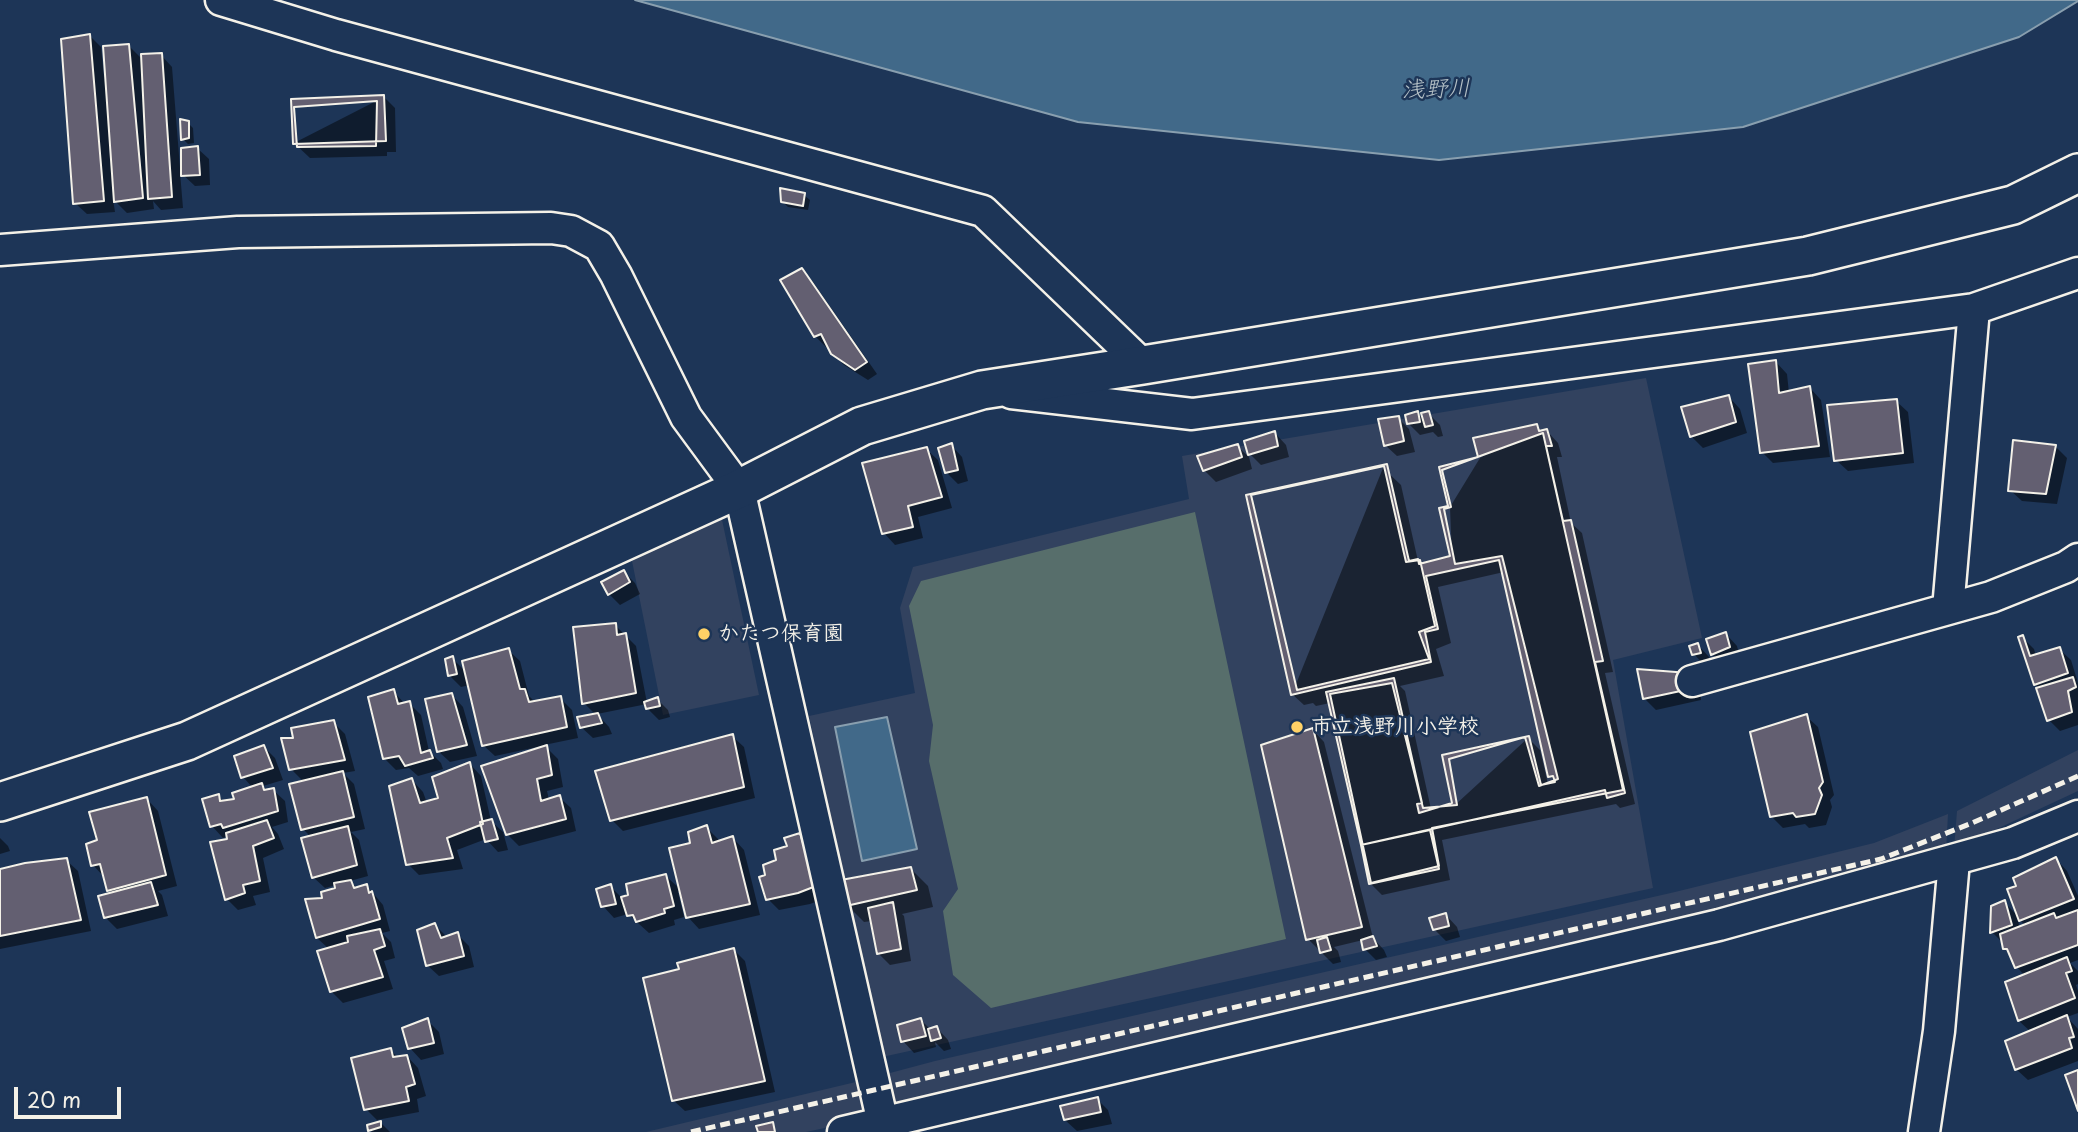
<!DOCTYPE html>
<html>
<head>
<meta charset="utf-8">
<style>
  body { margin:0 }
  #map { position:relative; width:2078px; height:1132px; overflow:hidden; background:#1d3557; font-family:"Playpen Sans",sans-serif }
  canvas { display:block }
  .scale { position:absolute; left:14px; top:1087px; width:107px; height:32px; box-sizing:border-box; border:4px solid #f4f1e8; border-top:0; padding-left:9px; font-size:21px; line-height:24px; white-space:nowrap; color:#f4f1e8; -webkit-text-stroke:5px #1d3557; paint-order:stroke }
</style>
</head>
<body>
<div id="map">
<canvas width="2078" height="1132"></canvas>
<div class="scale">20 m</div>
</div>
<script>
const ctx = document.querySelector('canvas').getContext('2d');
ctx.lineJoin = 'round';
function fill(path, color) { ctx.fillStyle = color; ctx.fill(path, 'evenodd'); }
function strokePath(path, color, width, dash) { ctx.strokeStyle = color; ctx.lineWidth = width; ctx.lineCap = dash ? 'butt' : 'round'; ctx.setLineDash(dash || []); ctx.stroke(path); }
function label(font, color, halo, rows, align = 'center') {
  ctx.font = font + ' "Playpen Sans","Klee One",sans-serif'; ctx.lineWidth = 5; ctx.setLineDash([]); ctx.textBaseline = 'middle'; ctx.strokeStyle = halo; ctx.fillStyle = color; for (const [text, x, y, turn = 0] of rows) {
    ctx.save(); ctx.translate(x, y); ctx.rotate((+turn || 0) * Math.PI / 180); ctx.textAlign = isNaN(turn) ? turn : align; if (halo) ctx.strokeText(text, 0, 0); ctx.fillText(text, 0, 0); ctx.restore();
  }
}
const built = new Path2D(`
  M1646,378L1702,638L1613,660L1653,888L882,1057L809,716L915,693L900,608L913,567L1189,499L1182,456Z
  M721,515L759,695L663,715L632,561Z
  M2078,750V791L1954,849L1957,811Z
  M1948,814L1946,852L1921,861L867,1119L806,1132H646L860,1081L935,1061L1675,892L1874,843Z`);
const green = new Path2D(`
  M1195,512L1286,939L991,1008L953,975L943,911L958,889L929,761L933,725L909,606L921,581Z`);
const water = new Path2D(`
  M635,0H2078V1L2019,37L1743,127L1439,160L1078,122Z
  M887,717L917,849L862,861L835,727Z`);
const shadow = new Path2D(`
  M90,36L101,47L104,77H107L129,46L143,60L161,55L172,67L180,168H183L197,148L209,159L210,185L195,186L180,172L183,208L161,210L153,201L154,209L127,213L113,199L115,212L87,214L75,203Z
  M384,97L395,108L396,152H387V156L310,158L294,143Z
  M188,123L193,128L194,143L188,144L183,139Z
  M804,195L810,200L808,210L788,207L783,202Z
  M802,270L813,282L877,374L868,380L844,365L832,353L829,347L827,348L815,336Z
  M1776,362L1787,374L1789,393L1810,388L1821,400L1830,457L1773,463L1762,452Z
  M1729,397L1740,409L1747,433L1703,448L1691,436Z
  M1896,401L1908,412L1914,463L1848,471L1836,460Z
  M1417,413L1425,421L1428,413L1440,425L1443,436L1438,437L1433,432L1420,435L1409,424Z
  M1398,418L1409,429L1415,452L1397,456L1385,445Z
  M1536,426L1543,432L1547,431L1558,443L1562,457H1557L1571,523L1582,533L1613,672L1605,673L1635,804L1620,808L1616,804L1442,840L1450,880L1382,895L1371,884L1330,703L1316,706L1313,703L1304,705L1292,694L1383,468L1401,485L1418,561L1422,565L1452,558L1450,507L1480,458ZM1504,572L1550,776L1556,782L1548,784L1540,750L1528,738L1455,805L1431,809L1405,691L1400,686L1444,676L1436,649L1451,643L1438,587Z
  M1275,433L1286,445L1289,457L1261,465L1250,454Z
  M951,445L962,457L968,481L958,484L946,472Z
  M1237,446L1249,457L1252,469L1216,482L1204,470Z
  M2055,446L2067,458L2057,504L2022,501L2010,490Z
  M926,449L938,460L952,508L918,517L923,538L895,545L884,533Z
  M624,572L635,583L640,594L620,605L609,594Z
  M615,625L636,646L647,703L657,699L668,710L670,717L659,720L647,708V704L597,714L609,727L612,734L593,738L581,727L596,715L584,703Z
  M1726,634L1737,646L1740,658L1724,665L1712,654Z
  M2022,637L2034,649L2036,656L2059,649L2071,660L2078,683V725L2060,731L2049,720L2040,689L2035,684Z
  M1698,645L1709,657L1711,664L1705,666L1694,654Z
  M508,650L520,661L529,696L536,703L560,698L572,710L578,738L544,745L558,759L563,787L547,791L549,800L559,797L571,808L576,831L519,846L507,834L543,748L542,746L495,756L483,745L470,685L461,687L450,676L452,658L467,673Z
  M1700,686L1701,700L1656,710L1644,698Z
  M393,691L405,704L409,703L421,715L429,751L441,763L443,769L418,776L409,768L396,770L384,758Z
  M452,695L463,707L477,756L450,762L438,751Z
  M1806,716L1818,727L1834,795L1830,800L1832,807L1826,825L1809,828L1805,824L1783,828L1771,816Z
  M333,722L345,734L355,771L343,773L354,784L365,829L351,832L359,840L368,876L350,881L358,889L367,886L383,905L390,931L382,933L391,942L395,958L384,961L393,989L343,1003L331,991L329,949L317,938L324,899L337,890L336,885L325,888L313,877L311,837L303,829L304,782L291,769L295,739Z
  M1313,730L1324,742L1373,938L1384,950L1387,957L1376,960L1365,949L1363,940L1334,947L1338,951L1341,962L1333,964L1308,939Z
  M732,736L744,747L755,798L623,831L612,820Z
  M264,747L275,758L283,780L263,786L268,791L273,790L285,801L288,822L272,827L278,834L284,849L263,858L270,892L253,896L256,905L238,910L227,899L228,836L223,838L212,826L218,796L224,802L236,800L253,788L243,777L236,757Z
  M470,764L481,776L491,821L503,832L508,850L498,852L486,839L457,850L463,869L419,875L408,864L412,780L423,792L427,803L440,800Z
  M147,799L158,811L177,886L158,891L162,895L168,916L117,929L105,917L113,894L109,890L105,878L93,865L99,841Z
  M706,827L718,839L719,842L733,838L744,850L760,915L699,929L688,917Z
  M800,835L811,847L826,898L810,904L779,910L768,899L778,861Z
  M0,838L8,846L10,851L0,854Z
  M2056,859L2067,871L2078,896V960L2070,963L2078,971V984L2076,985L2078,991V1013L2067,1017L2078,1029V1061L2028,1080L2016,1069L2031,1032L2019,1021L2007,983L2025,976L2017,967L2011,955L2003,943L1992,932L2004,902L2018,916L2019,887ZM2017,917L2026,926L2020,928Z
  M66,860L78,871L91,931L0,949V871Z
  M911,869L928,886L933,907L902,914L904,916L911,961L890,965L879,954L872,921L864,922L847,905Z
  M666,876L682,891L678,892L684,917L674,920L675,925L649,933L628,914L614,918L603,906L610,886L623,899Z
  M1446,915L1457,927L1460,937L1446,941L1434,929Z
  M435,925L446,936L457,934L469,946L474,967L439,976L427,965Z
  M734,950L745,961L775,1092L685,1111L673,1100L681,971Z
  M427,1020L439,1032L444,1054L421,1060L410,1048Z
  M921,1020L931,1030L937,1028L948,1040L951,1049L944,1051L935,1042L936,1047L914,1053L903,1041Z
  M390,1050L399,1058L407,1056L418,1068L426,1096L417,1099L419,1112L377,1120L366,1109Z
  M1097,1099L1108,1110L1112,1124L1077,1131L1065,1120Z
  M381,1123L390,1132H372L370,1130Z`);
const building = new Path2D(`
  M90,34L104,201L73,204L61,39Z
  M129,44L143,198L114,202L103,46Z
  M162,53L172,197L148,199L141,54Z
  M384,95L386,141L293,144L291,99Z
  M377,101L376,146L297,147L294,107Z
  M180,119L189,121V138L181,140Z
  M198,146L200,175L181,176V148Z
  M780,188L805,193L803,206L781,202Z
  M802,268L867,362L855,370L831,354L821,334L814,337L780,280Z
  M1776,360L1779,393L1810,386L1819,446L1760,453L1748,364Z
  M1729,395L1736,422L1690,437L1681,407Z
  M1897,399L1903,453L1834,461L1827,405Z
  M1418,411L1420,422L1407,424L1405,415Z
  M1429,411L1433,425L1425,427L1421,413Z
  M1399,416L1404,441L1384,446L1378,419Z
  M1537,424L1539,431L1547,429L1552,446H1546L1563,521L1571,520L1603,661L1595,662L1625,793L1607,798L1605,790L1361,845L1326,692L1394,678L1422,803L1417,804L1419,813L1452,803L1442,755L1529,736L1541,785L1555,782L1553,776L1548,777L1499,560L1426,576L1438,629L1425,632L1431,662L1291,695L1246,495L1387,464L1409,561L1418,559L1419,564L1450,556L1439,508L1448,506L1439,467L1478,457L1473,438Z
  M1275,431L1278,446L1248,455L1244,441Z
  M1543,433L1623,790L1432,828L1439,866L1371,883L1330,694L1392,683L1423,808L1457,805L1449,759L1525,737L1539,786L1558,779L1502,556L1455,564L1444,509L1451,507L1442,470Z
  M2013,440L2056,445L2046,494L2008,491Z
  M952,443L958,470L945,473L938,448Z
  M1238,444L1242,457L1203,471L1197,456Z
  M927,447L942,497L908,506L913,527L882,534L862,463Z
  M1384,466L1406,562L1420,560L1435,626L1419,632L1429,659L1297,690L1251,495Z
  M624,570L630,582L608,595L601,582Z
  M616,623L617,635L626,633L636,693L582,704L573,627Z
  M1726,632L1730,647L1711,655L1706,639Z
  M2023,635L2030,656L2060,647L2068,673L2034,685L2018,637Z
  M1698,643L1701,653L1692,655L1689,646Z
  M509,648L520,689H525L529,702L561,696L567,727L482,746L462,661Z
  M453,656L457,674L448,676L445,659Z
  M1637,669L1689,673L1690,689L1643,699Z
  M2073,677L2076,687L2068,691L2072,712L2047,721L2036,688Z
  M394,689L398,704L410,701L421,753L430,750L433,758L405,766L399,756L383,759L368,697Z
  M452,693L467,745L437,752L425,699Z
  M658,697L660,706L646,709L644,702Z
  M598,713L602,723L580,728L577,717Z
  M1807,714L1823,782L1819,788L1822,795L1815,814L1796,817L1793,813L1770,817L1750,732Z
  M334,720L345,760L289,770L281,738H293L291,728Z
  M1313,728L1362,927L1306,940L1261,745Z
  M733,734L744,787L610,821L595,771Z
  M264,745L273,768L241,778L234,756Z
  M547,745L552,775L537,779L541,801L560,795L566,819L506,835L481,766Z
  M470,762L483,824L447,838L453,858L406,865L389,786L412,778L420,803L438,798L432,777Z
  M343,771L354,817L301,830L289,784Z
  M262,783L264,790L274,788L278,811L223,828L221,824L210,827L202,799L219,794L220,801L234,799L232,793Z
  M147,797L166,875L107,891L100,864L91,866L86,844L97,840L89,812Z
  M492,819L498,839L485,842L480,822Z
  M267,820L274,838L253,846L260,881L243,885L245,893L225,900L210,842L227,839L226,833Z
  M707,825L712,843L733,836L750,904L686,918L669,848L690,843L688,832Z
  M348,826L357,865L312,878L301,838Z
  M1430,830L1439,869L1369,884L1361,845Z
  M800,833L816,886L798,893L766,900L759,877L765,875L763,865L776,860L774,850L787,846L784,838Z
  M2056,857L2074,899L2019,921L2007,889L2016,886L2013,878Z
  M67,858L81,920L0,936V869L25,863Z
  M911,867L917,890L846,906L841,880Z
  M666,874L674,906L664,909L665,913L636,922L633,915L627,916L621,897L628,895L626,884Z
  M351,880L354,888L367,884L369,893L372,891L380,919L316,938L305,899L322,898L321,892L335,888L334,883Z
  M151,882L158,905L104,918L98,896Z
  M611,884L616,904L601,907L596,889Z
  M2005,900L2012,925L1990,933L1991,906Z
  M893,902L901,949L877,954L868,908Z
  M2078,910V945L2015,968L2007,949H2003L2000,934L2054,913L2056,918Z
  M1446,913L1449,926L1433,930L1429,918Z
  M435,923L441,938L458,932L464,956L426,966L417,930Z
  M380,929L385,946L374,950L383,977L330,992L317,951L348,942L347,936Z
  M1373,936L1377,946L1363,950L1361,940Z
  M1327,937L1331,950L1320,953L1317,940Z
  M734,948L765,1081L672,1101L643,978L679,969L677,963Z
  M2067,957L2072,971L2066,973L2075,998L2018,1021L2005,982Z
  M2067,1015L2074,1037L2069,1038L2072,1048L2015,1070L2005,1041Z
  M428,1018L434,1043L408,1049L402,1028Z
  M921,1018L926,1036L901,1042L897,1025Z
  M937,1026L941,1038L931,1041L928,1029Z
  M391,1048L393,1057L407,1055L415,1084L406,1087L409,1101L364,1110L351,1058Z
  M2078,1070V1111L2065,1075Z
  M1098,1097L1101,1112L1064,1120L1060,1106Z
  M381,1121V1127L368,1131L367,1125Z
  M773,1122L775,1132H758L756,1126Z`);
const minor = new Path2D(`
  M221,0L336,35L983,211L1143,365
  M0,250L238,232L551,228L571,231L599,246L616,275L686,417L739,489L885,1132
  M1011,393L1192,414L1974,309L2078,273
  M1948,609L1974,309
  M1692,681L1991,597L2066,567L2078,559
  M843,1132L1719,925L2013,843L2078,816
  M1924,1132L1939,1031L1954,861`);
const tertiary = new Path2D(`
  M0,802L187,741L739,489L862,426L982,390L1143,365L1808,256L2013,205L2078,173`);
const rail = new Path2D(`
  M691,1132L1881,859L1972,823L2078,776`);
const markers = [
  [704,634,7,"#ffd166"],
  [1297,727,7,"#ffd166"]
];
const poiNames = [
  ["かたつ保育園",718,634],
  ["市立浅野川小学校",1311,727]
];
const waterNames = [
  ["浅野川",1436,90,-2]
];
fill(built, '#32425f');
fill(green, '#576e6b');
fill(water, '#416989');
strokePath(water, '#899faf', 2);
fill(shadow, '#0007');
fill(building, '#635f71');
strokePath(building, '#f4f1e8', 2);
strokePath(minor, '#f4f1e8', 35);
strokePath(tertiary, '#f4f1e8', 42);
strokePath(minor, '#1d3557', 30);
strokePath(tertiary, '#1d3557', 37);
strokePath(rail, '#f4f1e8', 5, [10, 5]);
for (const [x, y, r, color] of markers) { const dot = new Path2D(); dot.arc(x, y, r, 0, 2 * Math.PI); ctx.fillStyle = color; ctx.fill(dot); strokePath(dot, '#1d3557', 2.5); }
label('bold 21px', '#f4f1e8', '#1d3557', poiNames, 'left');
label('italic 23px', '#b5c1c7', '#1d3557', waterNames);
</script>
</body>
</html>
